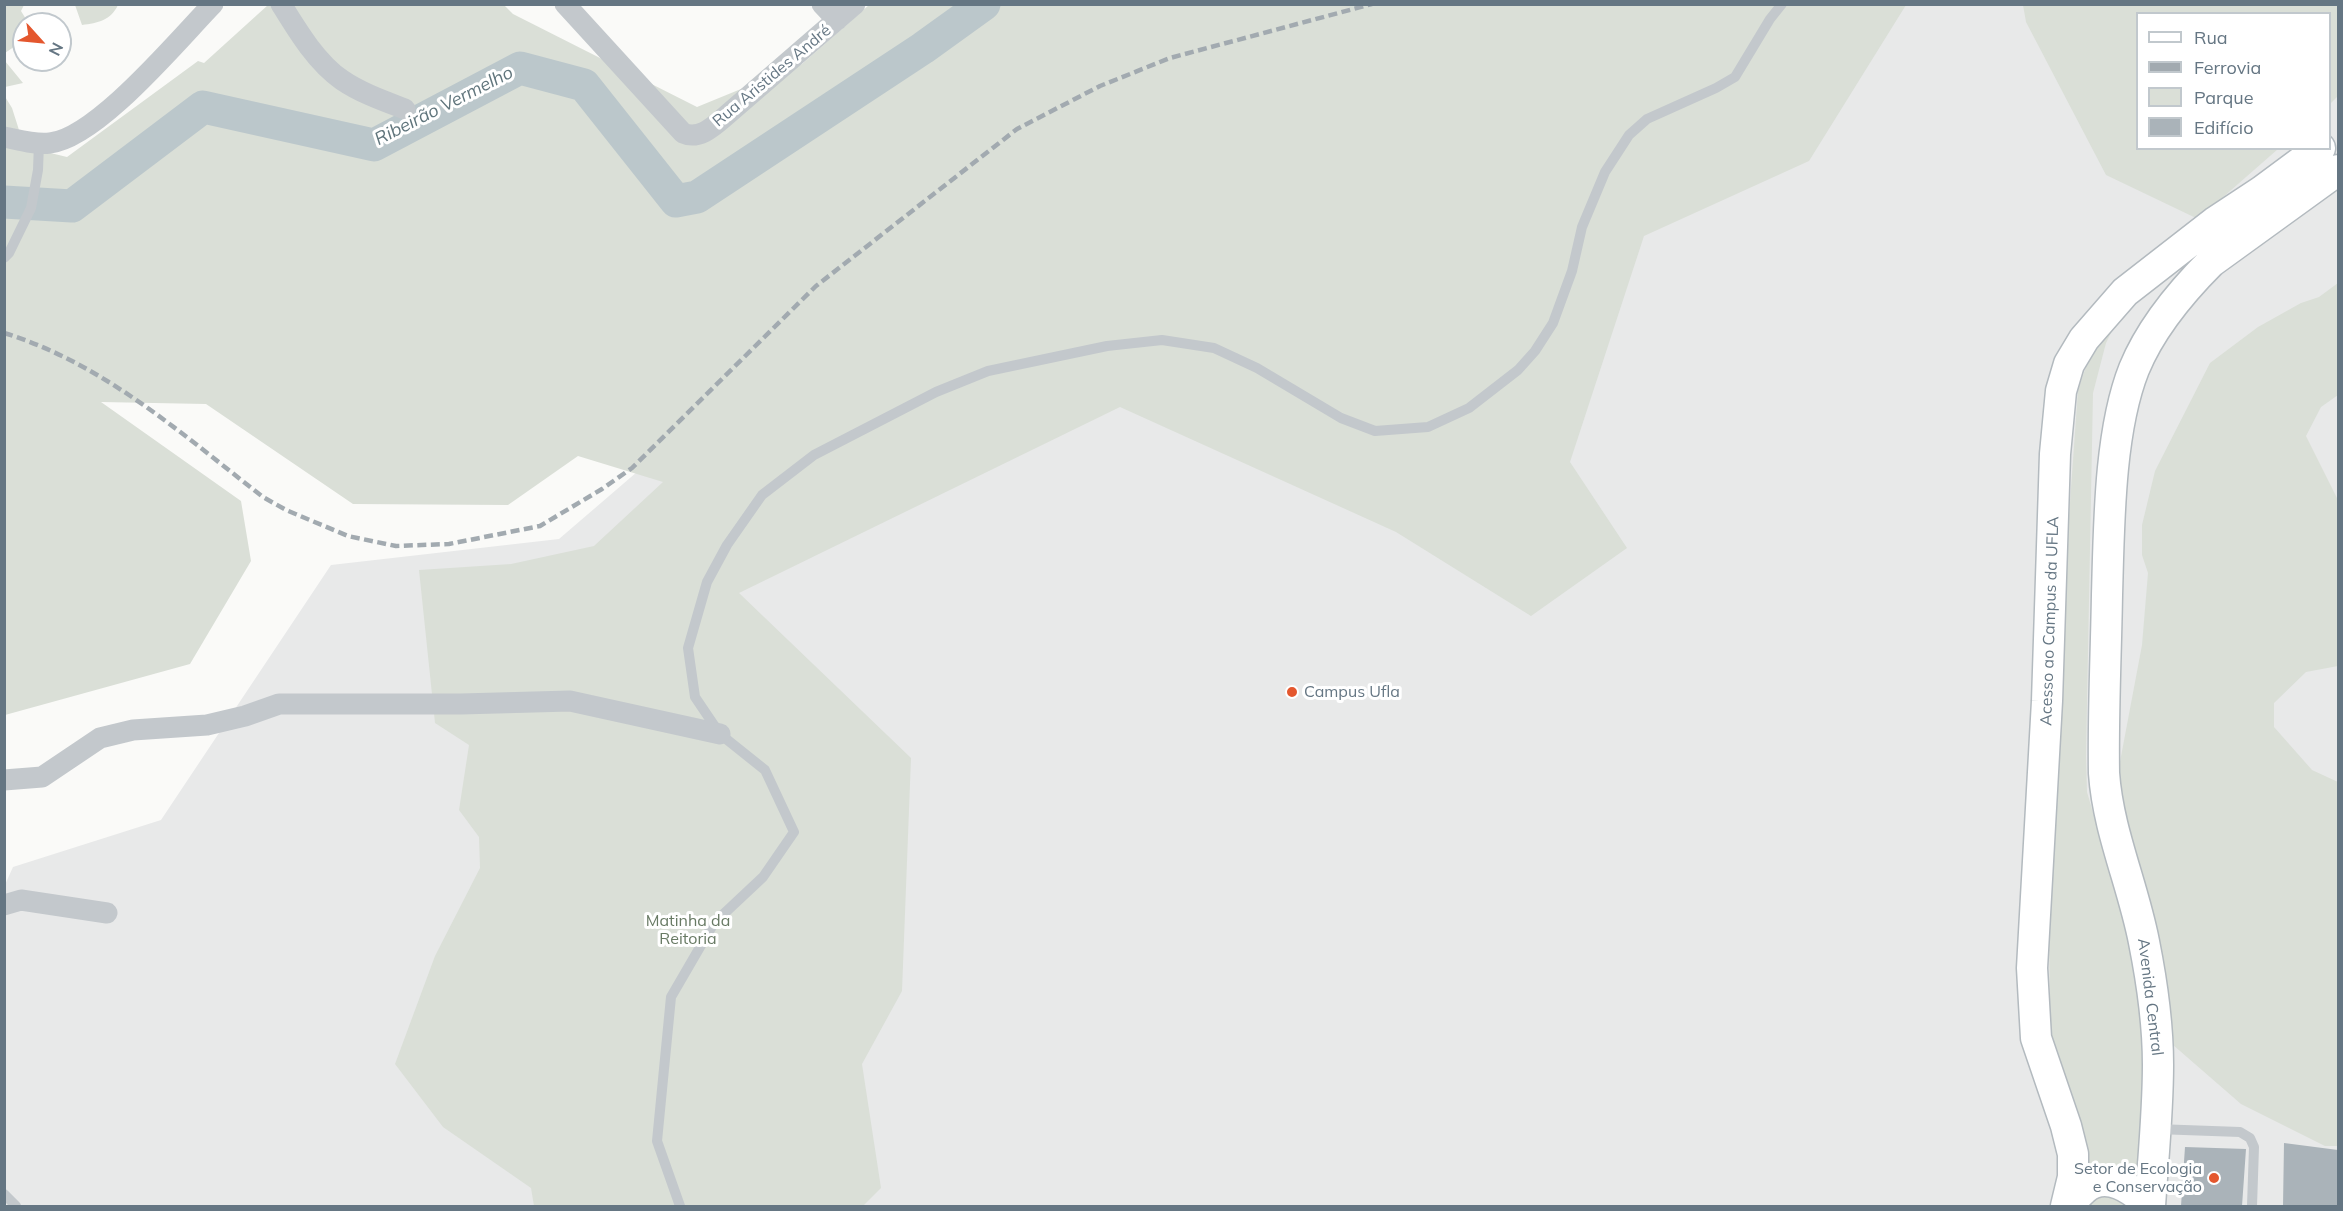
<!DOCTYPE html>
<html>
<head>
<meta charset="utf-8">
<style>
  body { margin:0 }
  #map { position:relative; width:2343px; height:1211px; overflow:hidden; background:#fafaf8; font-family:Mulish,sans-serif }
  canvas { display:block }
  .frame { position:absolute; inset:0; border:6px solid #657683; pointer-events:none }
  .legend { position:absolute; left:2136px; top:12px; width:195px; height:138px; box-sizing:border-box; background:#fff; border:2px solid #c1c8cd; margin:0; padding:8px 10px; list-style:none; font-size:18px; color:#657683 }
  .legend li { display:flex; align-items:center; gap:12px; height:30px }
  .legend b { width:30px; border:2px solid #c1c8cd }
  .north { position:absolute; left:12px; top:12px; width:60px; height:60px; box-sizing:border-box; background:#fff; border:2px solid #c1c8cd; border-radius:50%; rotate:117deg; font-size:16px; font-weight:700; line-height:24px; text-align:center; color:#657683 }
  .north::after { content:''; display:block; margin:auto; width:21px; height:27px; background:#e4572e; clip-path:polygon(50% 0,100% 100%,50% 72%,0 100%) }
</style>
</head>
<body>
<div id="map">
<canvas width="2343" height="1211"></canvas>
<div class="frame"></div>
<ul class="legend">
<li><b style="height:8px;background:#fff"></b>Rua</li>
<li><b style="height:8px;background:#a2aab0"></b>Ferrovia</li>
<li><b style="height:16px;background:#dadfd7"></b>Parque</li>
<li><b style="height:16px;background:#aab3b9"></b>Edifício</li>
</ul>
<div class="north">N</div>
</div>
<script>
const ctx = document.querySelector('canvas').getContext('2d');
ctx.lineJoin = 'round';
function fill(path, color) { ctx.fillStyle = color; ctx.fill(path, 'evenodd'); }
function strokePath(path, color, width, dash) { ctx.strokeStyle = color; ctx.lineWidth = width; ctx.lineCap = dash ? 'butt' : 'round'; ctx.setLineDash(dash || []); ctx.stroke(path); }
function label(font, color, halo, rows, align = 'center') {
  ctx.font = font + ' Mulish,sans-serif'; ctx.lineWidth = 6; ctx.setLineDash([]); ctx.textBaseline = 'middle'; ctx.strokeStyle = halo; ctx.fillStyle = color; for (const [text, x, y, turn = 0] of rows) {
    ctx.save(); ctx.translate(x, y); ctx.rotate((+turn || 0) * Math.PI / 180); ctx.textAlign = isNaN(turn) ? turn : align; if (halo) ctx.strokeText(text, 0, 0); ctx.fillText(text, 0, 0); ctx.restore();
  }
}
const built = new Path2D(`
  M1230,5H2338V1206H5L4,887L13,867L161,820L331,565L559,539L1022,141ZM2138,14H2330V148H2138Z`);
const green = new Path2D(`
  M5,4L24,5L21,11L29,24H24V40L5,53Z
  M75,5V4L118,5C111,20 98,23 82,25Z
  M268,5H504L513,14L697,107L802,64L869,5H1906L1809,161L1644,236L1570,462L1627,548L1531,616L1396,532L1120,407L739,593L911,758L902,991L862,1064L881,1188L863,1206H534L531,1188L443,1127L395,1064L435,956L480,868L479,837L459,810L469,745L435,723L419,570L511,564L594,546L663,482L578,456L508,505L353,504L206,404L101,402L241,501L251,561L190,664L5,715V142L67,157L198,61L204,63Z
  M2023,5H2338V96L2330,104V14H2138V148L2278,149L2198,219L2106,175L2026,22Z
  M5,60V61L23,83L5,87Z
  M4,95L12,108L19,130L5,127Z
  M2338,283V395L2321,407L2306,436L2338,500V666L2306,672L2274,703V727L2312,770L2338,782V1146H2325L2241,1104L2157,1031L2145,1075L2140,1184L2086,1175L2050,1032L2048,810L2078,390L2097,335L2131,292L2106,343L2093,393L2086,756L2087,792L2131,942L2116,783L2142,645L2148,573L2142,555V525L2155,471L2210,363L2258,327L2301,303L2319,297Z
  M2103,1197H2113L2131,1206H2084L2089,1202Z`);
const river = new Path2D(`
  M4,202L72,206L203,107L374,145L520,68L584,85L676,201L697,197L923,48L984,4`);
const building = new Path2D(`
  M2284,1143L2338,1150V1206H2283Z
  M2185,1147L2246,1149L2242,1206H2181Z`);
const lane = new Path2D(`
  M4,258L9,253L31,208L38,170L39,143
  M2156,1129L2240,1132L2250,1138L2254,1147L2252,1206
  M4,1194L16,1206
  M680,1206L657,1141L671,997L714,923L763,877L794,832L765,770L720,734L695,697L688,648L707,582L727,545L762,495L814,455L936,392L988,371L1107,346L1162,340L1214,348L1257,368L1341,418L1375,431L1428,427L1469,408L1518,370L1535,351L1553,323L1572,271L1582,227L1605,172L1629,135L1647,119L1716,88L1735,77L1770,19L1782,4`);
const street = new Path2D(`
  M281,4C297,30 316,62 342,80C361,93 384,101 405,109
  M565,4L683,133C700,141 716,124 728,114L855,4
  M822,4L837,20
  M4,137C19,140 35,145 50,143C97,138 178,40 213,4
  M4,780L42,777L100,738L133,730L207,725L245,716L279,704H461L570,701L720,734
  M4,905L21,900L107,913`);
const secondary = new Path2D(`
  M2066,1206L2073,1177V1154L2066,1126L2036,1038L2032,968L2047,701L2055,454L2061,391L2069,364L2084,339L2125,292L2215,222L2262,191L2320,148
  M2068,1206C2073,1201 2078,1194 2084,1189C2106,1169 2134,1190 2150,1206
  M2150,1206C2153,1160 2158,1112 2158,1065C2158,1024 2152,982 2144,942C2133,885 2108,831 2104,773C2103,714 2106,654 2107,595C2109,527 2109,432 2134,369C2150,330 2181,292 2211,262L2338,170`);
const rail = new Path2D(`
  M4,333C103,363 183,435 263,497L286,510L348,536L396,546L449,544L540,526L602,489L632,468L816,286L1017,129L1100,86L1170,58L1372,4`);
const markers = [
  [1292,692,6,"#e4572e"],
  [2214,1178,6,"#e4572e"]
];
const streetNames = [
  ["Rua Aristides André",772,76,-40],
  ["Acesso ao Campus da UFLA",2050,621,-88],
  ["Avenida Central",2150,997,83]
];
const poiNames = [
  ["Campus Ufla",1304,692],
  ["Setor de Ecologia",2202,1169,"right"],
  ["e Conservação",2202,1187,"right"]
];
const parkNames = [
  ["Matinha da",688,921],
  ["Reitoria",688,939]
];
const waterNames = [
  ["Ribeirão Vermelho",444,106,-27]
];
fill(built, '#e8e9e9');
fill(green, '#dadfd7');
strokePath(river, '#bbc7cb', 33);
fill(building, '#aab3b9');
strokePath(secondary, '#b3babf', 33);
strokePath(lane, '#c3c8cc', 10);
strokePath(street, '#c3c8cc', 21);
strokePath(secondary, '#fff', 30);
strokePath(rail, '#a2aab0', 4.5, [9, 4.5]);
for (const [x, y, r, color] of markers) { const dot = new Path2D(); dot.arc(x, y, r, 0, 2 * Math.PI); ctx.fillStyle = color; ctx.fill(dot); strokePath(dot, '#fff', 2); }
label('16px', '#657683', '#fff', streetNames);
label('16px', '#657683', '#fff', poiNames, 'left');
label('16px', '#687a64', '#fff', parkNames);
label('italic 18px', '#60757c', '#fff', waterNames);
</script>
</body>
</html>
